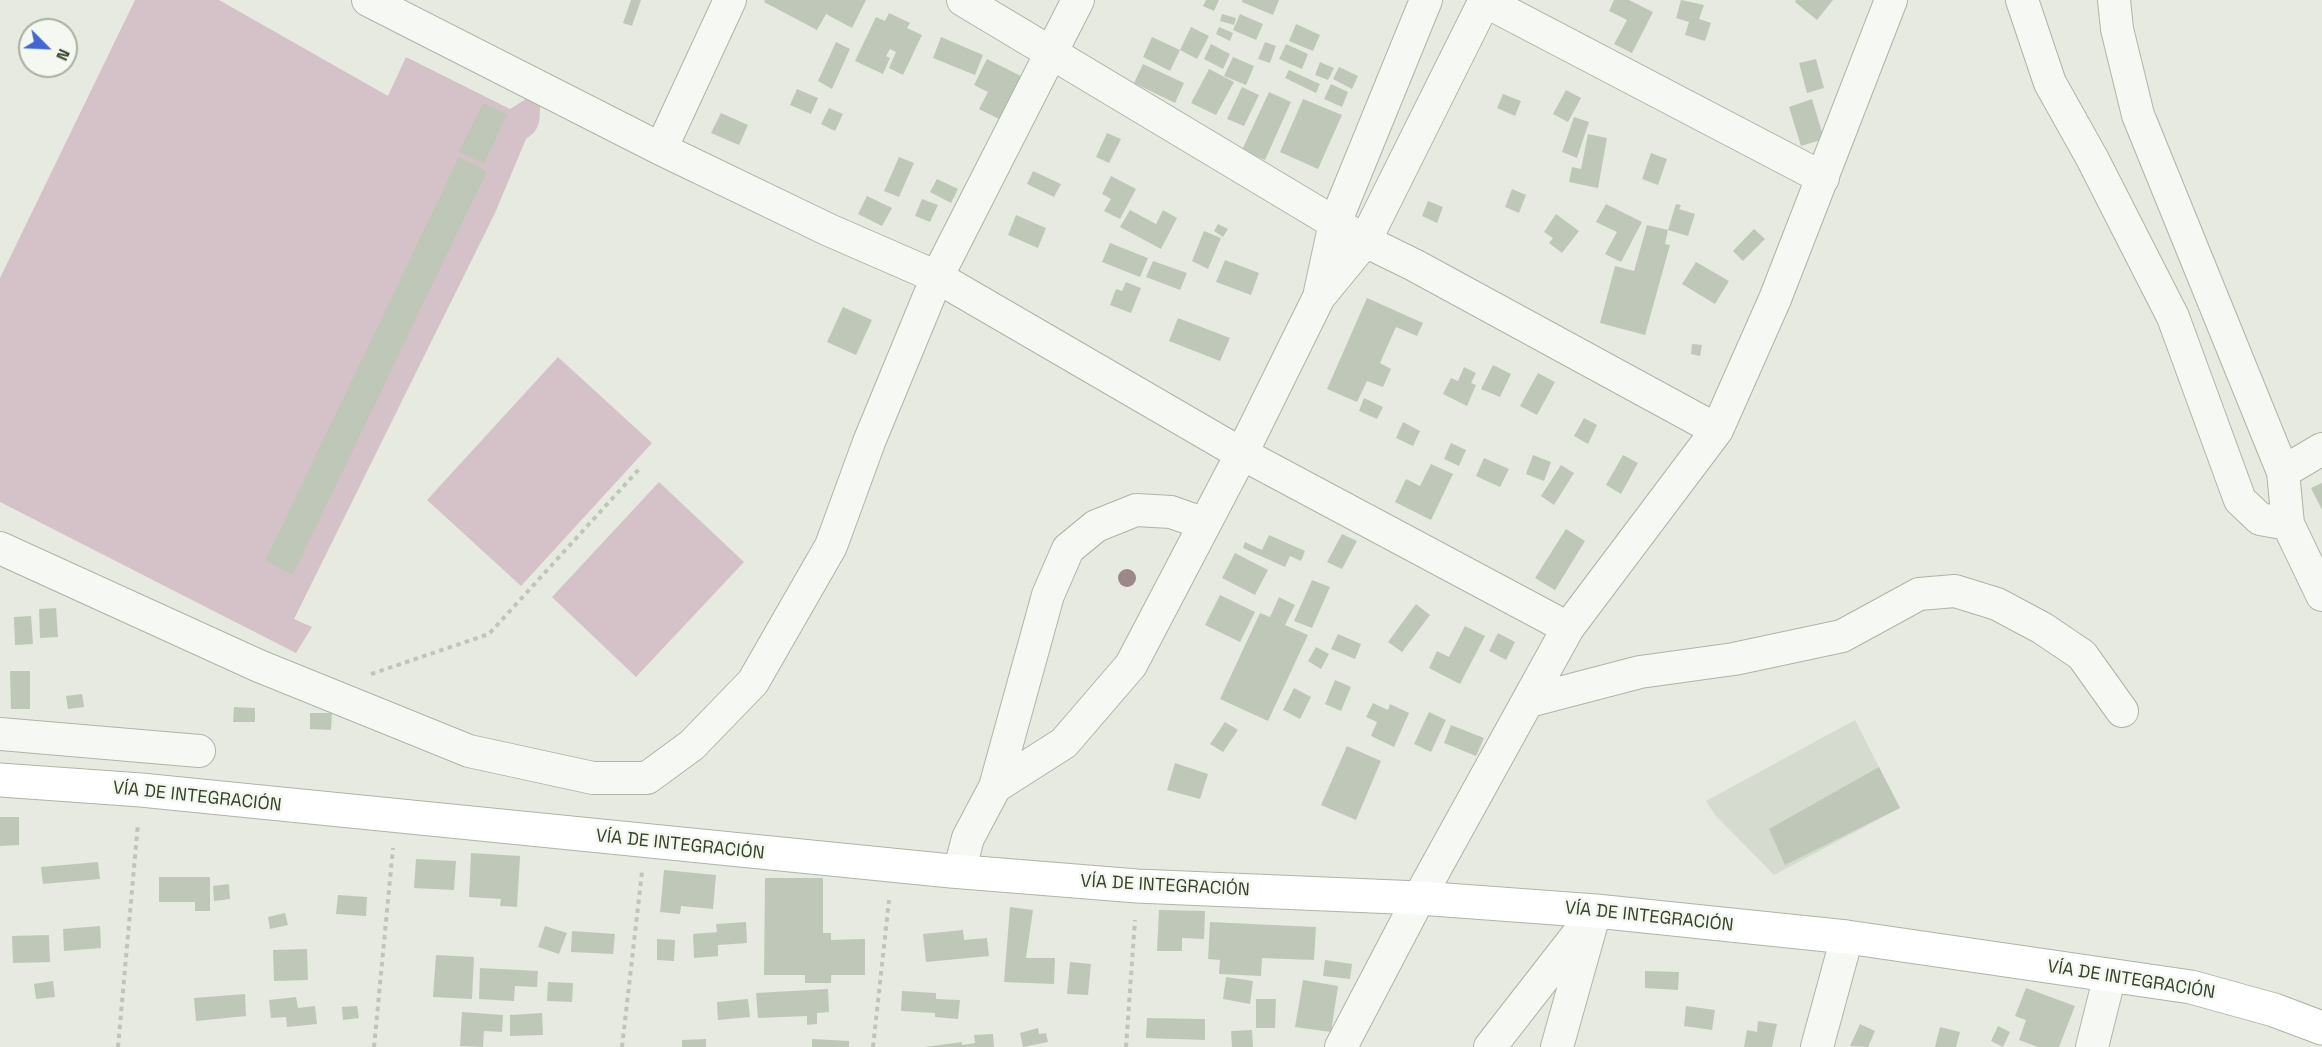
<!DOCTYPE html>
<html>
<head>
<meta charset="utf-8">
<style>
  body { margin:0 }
  #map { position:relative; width:2322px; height:1047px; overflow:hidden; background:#e6eae1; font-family:"Space Grotesk",sans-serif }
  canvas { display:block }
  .north { position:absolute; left:18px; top:18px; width:60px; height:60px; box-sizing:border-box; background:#f4f8f1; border:2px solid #a8b0a1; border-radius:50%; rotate:114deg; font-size:16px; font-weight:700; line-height:24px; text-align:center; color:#354329 }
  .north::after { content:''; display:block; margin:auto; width:21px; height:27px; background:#4366d3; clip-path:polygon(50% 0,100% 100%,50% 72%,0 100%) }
</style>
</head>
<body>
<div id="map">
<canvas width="2322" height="1047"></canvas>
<div class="north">N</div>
</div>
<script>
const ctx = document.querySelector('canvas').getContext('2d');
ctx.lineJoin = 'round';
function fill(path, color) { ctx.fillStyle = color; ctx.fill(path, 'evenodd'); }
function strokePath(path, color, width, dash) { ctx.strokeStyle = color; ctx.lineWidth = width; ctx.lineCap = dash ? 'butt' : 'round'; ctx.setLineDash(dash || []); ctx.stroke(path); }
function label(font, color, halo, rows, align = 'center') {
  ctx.font = font + ' "Space Grotesk",sans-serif'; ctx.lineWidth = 5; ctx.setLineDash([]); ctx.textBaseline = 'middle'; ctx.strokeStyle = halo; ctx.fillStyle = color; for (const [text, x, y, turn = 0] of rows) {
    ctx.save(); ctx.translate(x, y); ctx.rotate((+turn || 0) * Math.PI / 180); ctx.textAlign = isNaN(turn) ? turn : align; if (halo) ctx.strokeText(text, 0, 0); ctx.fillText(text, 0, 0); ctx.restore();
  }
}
const built = new Path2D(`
  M1855,720L1900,808L1774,875L1716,816L1706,801Z`);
const green = new Path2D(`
  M135,0H219L388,96L406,57L510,109L526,99L540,106C540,121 540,130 526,139L495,213L294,619L312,627L296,653L0,502V278Z
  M558,357L652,443L521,586L427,500Z
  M659,482L744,562L636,677L552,597Z`);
const building = new Path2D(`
  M631,0H641L632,26L623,23Z
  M765,0H866L852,28L826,14L817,30L764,2Z
  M1206,0H1219L1214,11L1203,6Z
  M1242,0H1279L1273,15L1242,2Z
  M1614,0H1629L1653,12L1632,53L1614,44L1627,20L1609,11Z
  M1681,0L1704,5L1699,19L1711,23L1705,41L1685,35L1689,22L1676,18Z
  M1796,0H1833L1817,20L1795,2Z
  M889,13L910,23L907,28L922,35L903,75L889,68L896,52L890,49L886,56L890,58L883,74L855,61L876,17L885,21Z
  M1222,14L1236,18L1234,25L1220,21Z
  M1240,14L1263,24L1256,40L1233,30Z
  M1296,24L1320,35L1313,51L1289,41Z
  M1191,27L1209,36L1197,59L1180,50L1170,71L1143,57L1152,37L1180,50Z
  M1219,27L1233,33L1230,41L1216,34Z
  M941,37L983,55L975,75L933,58Z
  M836,42L850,49L832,89L818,81Z
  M1265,42L1276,46L1270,63L1258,59Z
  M1211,44L1230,54L1223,69L1204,59Z
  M1286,44L1308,54L1302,69L1279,59Z
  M1233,57L1254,66L1246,85L1224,76Z
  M987,59L1021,76L999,119L979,109L988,92L974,85Z
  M1816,59L1824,88L1807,93L1799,63Z
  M1320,62L1334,68L1328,80L1315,75Z
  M1143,64L1184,83L1175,103L1134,83Z
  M1339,67L1358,76L1352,89L1333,79Z
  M1209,69L1234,82L1216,115L1191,103Z
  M1289,70L1320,84L1316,93L1285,78Z
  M1331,84L1348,92L1342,107L1324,99Z
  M1242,87L1259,95L1244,126L1227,119Z
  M797,89L818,98L811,114L790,105Z
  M1566,90L1581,98L1568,122L1553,114Z
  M1269,92L1291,102L1265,160L1242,150Z
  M1503,94L1521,101L1515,116L1497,108Z
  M1303,99L1342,115L1318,169L1280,152Z
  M1812,99L1824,139L1801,146L1789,107Z
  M483,103L507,114L484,164L459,152Z
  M829,108L843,114L835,131L821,124Z
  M721,113L748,125L739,145L711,133Z
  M1574,117L1589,122L1577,158L1562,152Z
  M1107,133L1121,139L1109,163L1096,157Z
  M1588,134L1607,138L1598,188L1569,182L1572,167L1581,169Z
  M1651,153L1667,159L1658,185L1642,179Z
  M459,157L487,171L293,575L265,561Z
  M899,157L914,163L899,197L884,191Z
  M1033,171L1061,184L1054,197L1027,184Z
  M1111,176L1136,189L1120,219L1104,211L1111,199L1102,194Z
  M937,179L958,189L951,203L930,192Z
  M1512,189L1526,195L1519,213L1505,207Z
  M867,196L892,208L882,226L858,214Z
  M922,199L938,205L930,222L915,216Z
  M1428,201L1443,207L1437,223L1422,216Z
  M1606,204L1642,222L1621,262L1605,254L1617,232L1596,222Z
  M1676,204L1681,205L1679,209L1695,214L1688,236L1668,230L1665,244L1670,245L1645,335L1600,323L1615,266L1634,271L1647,225L1668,230Z
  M1130,210L1156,224L1163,210L1177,218L1161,249L1120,227Z
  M1556,214L1579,231L1562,253L1549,243L1553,238L1544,232Z
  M1016,215L1046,228L1038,248L1008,235Z
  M1218,224L1228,229L1223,237L1214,231Z
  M1754,229L1765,239L1743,261L1733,251Z
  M1204,231L1221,238L1208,269L1192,261Z
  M1110,243L1148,258L1140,277L1102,262Z
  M1225,260L1259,273L1251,295L1216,282Z
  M1153,261L1187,273L1180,290L1146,277Z
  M1696,262L1729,281L1715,304L1682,284Z
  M1126,282L1141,288L1131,313L1110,305L1116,289L1122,291Z
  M1367,298L1423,323L1417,336L1396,327L1380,363L1391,369L1383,387L1367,381L1357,402L1327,389Z
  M843,307L872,320L856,355L827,342Z
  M1178,318L1230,338L1220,361L1169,341Z
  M1692,344L1702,345L1700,356L1691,354Z
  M1493,365L1511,374L1500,397L1481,389Z
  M1464,367L1476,373L1471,383L1476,385L1467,406L1443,394L1451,378L1458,381Z
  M1538,373L1555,382L1537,415L1520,406Z
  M1364,398L1383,407L1377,419L1359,411Z
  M1584,418L1597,425L1588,444L1574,436Z
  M1403,422L1420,431L1413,446L1396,438Z
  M1451,443L1466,450L1459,466L1444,459Z
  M1533,455L1551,462L1544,481L1526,474Z
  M1623,455L1638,463L1621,494L1606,485Z
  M1484,458L1509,469L1500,487L1476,476Z
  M1431,464L1453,474L1431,520L1395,502L1406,479L1420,486Z
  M1561,465L1574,473L1554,505L1541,496Z
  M2322,483V510L2311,488Z
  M1566,529L1585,541L1555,590L1535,578Z
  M1342,534L1357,541L1342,569L1327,562Z
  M1269,535L1305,551L1301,561L1290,556L1285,567L1243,548L1245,542L1262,550Z
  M1235,553L1268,570L1255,595L1222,578Z
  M1312,580L1330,587L1312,628L1294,621Z
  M1220,595L1255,612L1240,642L1205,625Z
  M1279,597L1295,605L1285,625L1308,635L1268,721L1220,699L1260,613L1270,617Z
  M1416,604L1430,615L1402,652L1388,642Z
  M56,608L58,637L40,638L39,609Z
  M31,616L33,644L15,645L14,617Z
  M1465,626L1485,636L1460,684L1429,668L1437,651L1449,657Z
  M1498,633L1515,642L1506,660L1489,651Z
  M1338,634L1361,644L1355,659L1331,649Z
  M1316,647L1329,654L1321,669L1308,661Z
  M10,671H30V709H11Z
  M1335,680L1351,687L1341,711L1325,704Z
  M1294,688L1311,697L1300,719L1283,710Z
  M82,694L84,707L68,709L66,696Z
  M1373,703L1388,710L1390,704L1409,713L1394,747L1371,736L1377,722L1366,717Z
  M234,707L255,708V722H233Z
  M1429,712L1446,720L1431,752L1414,744Z
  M310,713H332L331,730L310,729Z
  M1225,722L1238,730L1223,752L1210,744Z
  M1451,725L1484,738L1476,756L1444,743Z
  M1347,746L1381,761L1356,820L1321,805Z
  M1175,763L1208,774L1200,799L1167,790Z
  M1879,767L1900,808L1785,865L1769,829Z
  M0,817H19V845L0,846Z
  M471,853L520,856L517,907L500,906L501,899L469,897Z
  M416,859L456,861L454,890L414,888Z
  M98,862L100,879L43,884L41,867Z
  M664,870L716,875L713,909L681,906L680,914L660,912Z
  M159,877H210V911H195V902H159Z
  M765,878H823V933H831V940L865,939V975H831V983H805V975H764Z
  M229,884L230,899L214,901L213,886Z
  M338,895L367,897L366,916L336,914Z
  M1010,907L1033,910L1026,958H1055L1054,984L1004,982Z
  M1159,910L1205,911L1204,939L1182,938V951H1157Z
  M285,913L288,925L270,929L268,917Z
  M746,922L747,943L718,945V956L694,958L693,934L717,932L716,924Z
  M1210,922L1316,927L1314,960L1262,958L1261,976L1219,974L1220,960L1208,959Z
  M100,926L101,948L64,951L63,929Z
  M545,926L567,933L559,954L538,947Z
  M963,930L964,940L987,938L989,956L926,962L923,934Z
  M572,931L615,934L613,954L571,952Z
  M49,935L50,962L13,963L12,936Z
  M657,939L675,940L674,961L657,960Z
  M307,949L308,980L274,981L273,950Z
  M436,955L474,957L472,999L433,997Z
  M1325,960L1352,964L1350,979L1323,976Z
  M1070,962L1091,964L1088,995L1067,994Z
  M480,968L538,971L537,987L515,986L514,1001L479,999Z
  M1645,971L1679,972L1678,990L1645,988Z
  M1226,977L1253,981L1250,1004L1223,999Z
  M1303,980L1338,986L1331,1032L1295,1027Z
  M53,981L55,997L36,999L34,984Z
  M548,982L573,983L572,1002L547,1001Z
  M2026,988L2075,1006L2059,1047H2038L2019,1040L2026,1020L2015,1016Z
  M828,989L829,1012L817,1013V1024L807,1025V1016L758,1018L756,993Z
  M902,991L936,993V999L960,1000L958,1019L935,1017V1013L901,1011Z
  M245,994L246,1016L196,1021L194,998Z
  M296,997L298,1008L315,1006L317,1024L287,1027L286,1017L271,1018L269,1000Z
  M748,999L750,1017L718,1020L717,1002Z
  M1256,999H1276L1275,1028H1256Z
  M357,1006L359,1018L343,1020L342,1007Z
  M1686,1006L1715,1010L1712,1030L1684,1026Z
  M462,1012L503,1015L502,1032L484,1031L483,1047L460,1046Z
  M542,1013L543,1035L510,1036V1015Z
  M1147,1018L1205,1019V1040L1146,1038Z
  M1758,1021L1777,1024L1772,1047H1744L1747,1030L1757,1032Z
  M1860,1024L1875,1031L1868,1047L1850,1046Z
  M1998,1026L2010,1032L2003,1047L1991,1041Z
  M1940,1027L1960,1032L1956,1047H1935Z
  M1038,1028L1039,1034L1046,1033L1048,1042L1023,1047L1020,1033Z
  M1252,1030L1253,1047H1232L1231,1031Z
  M993,1034L994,1047H925L962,1042V1045L975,1043L974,1035Z
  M706,1039V1047H682V1040Z
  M812,1039L849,1041V1047H812Z`);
const path = new Path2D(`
  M371,674L489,634L641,467
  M118,1047L138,823
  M374,1047L393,848
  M622,1047L642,872
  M873,1047L889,900
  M1126,1047L1135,920`);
const minor = new Path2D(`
  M368,0L661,149L829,230L937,277L1233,449L1568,628
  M963,0L1365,241L1414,265L1717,430
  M1483,0L1823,178
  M2022,0L2050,83L2092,158L2173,317L2240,500L2260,519L2288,524
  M2114,0L2117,29L2138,115L2283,472L2288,524L2322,595
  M661,149L730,0
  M1320,292L1335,223L1426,0
  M2283,472L2322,449
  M0,548L259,666L469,751L593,778H647L692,745L753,682L831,546L869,442L937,277L1078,0
  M1529,701L1640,672L1734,659L1842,636L1919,594L1955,591L1997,604L2042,628L2082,655L2122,711
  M0,734L199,751
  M995,787L1048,595L1068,549L1096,526L1136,510L1171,512L1205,524
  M959,872L968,838L995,787L1064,743L1131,665L1242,453L1319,297L1365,241L1485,0
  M1341,1047L1419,898L1568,628L1717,430L1775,299L1891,0
  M1490,1047L1596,911
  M1557,1047L1591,926
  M1817,1047L1847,937
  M2092,1047L2110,975`);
const secondary = new Path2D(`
  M0,780L141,790L951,871L1137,886L1419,898L1596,911L1847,937L2191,987L2274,1010L2322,1028`);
const trees = [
  [1127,578]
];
const streetNames = [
  ["VÍA DE INTEGRACIÓN",197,797,6],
  ["VÍA DE INTEGRACIÓN",680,845,6],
  ["VÍA DE INTEGRACIÓN",1165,886,3],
  ["VÍA DE INTEGRACIÓN",1649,917,6],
  ["VÍA DE INTEGRACIÓN",2131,980,9]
];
fill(built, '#d5dccf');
fill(green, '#d5c2c8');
fill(building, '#bfc8b8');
strokePath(minor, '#adb5a6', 34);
strokePath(secondary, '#adb5a6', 35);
strokePath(path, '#c0c5bb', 4, [4.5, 4.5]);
strokePath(minor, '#f6f8f4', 32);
strokePath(secondary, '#fff', 33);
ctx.fillStyle = '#9c8789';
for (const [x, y] of trees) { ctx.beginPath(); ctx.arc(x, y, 9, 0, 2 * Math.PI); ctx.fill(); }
label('18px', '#354329', '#f4f8f1', streetNames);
</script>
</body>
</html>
